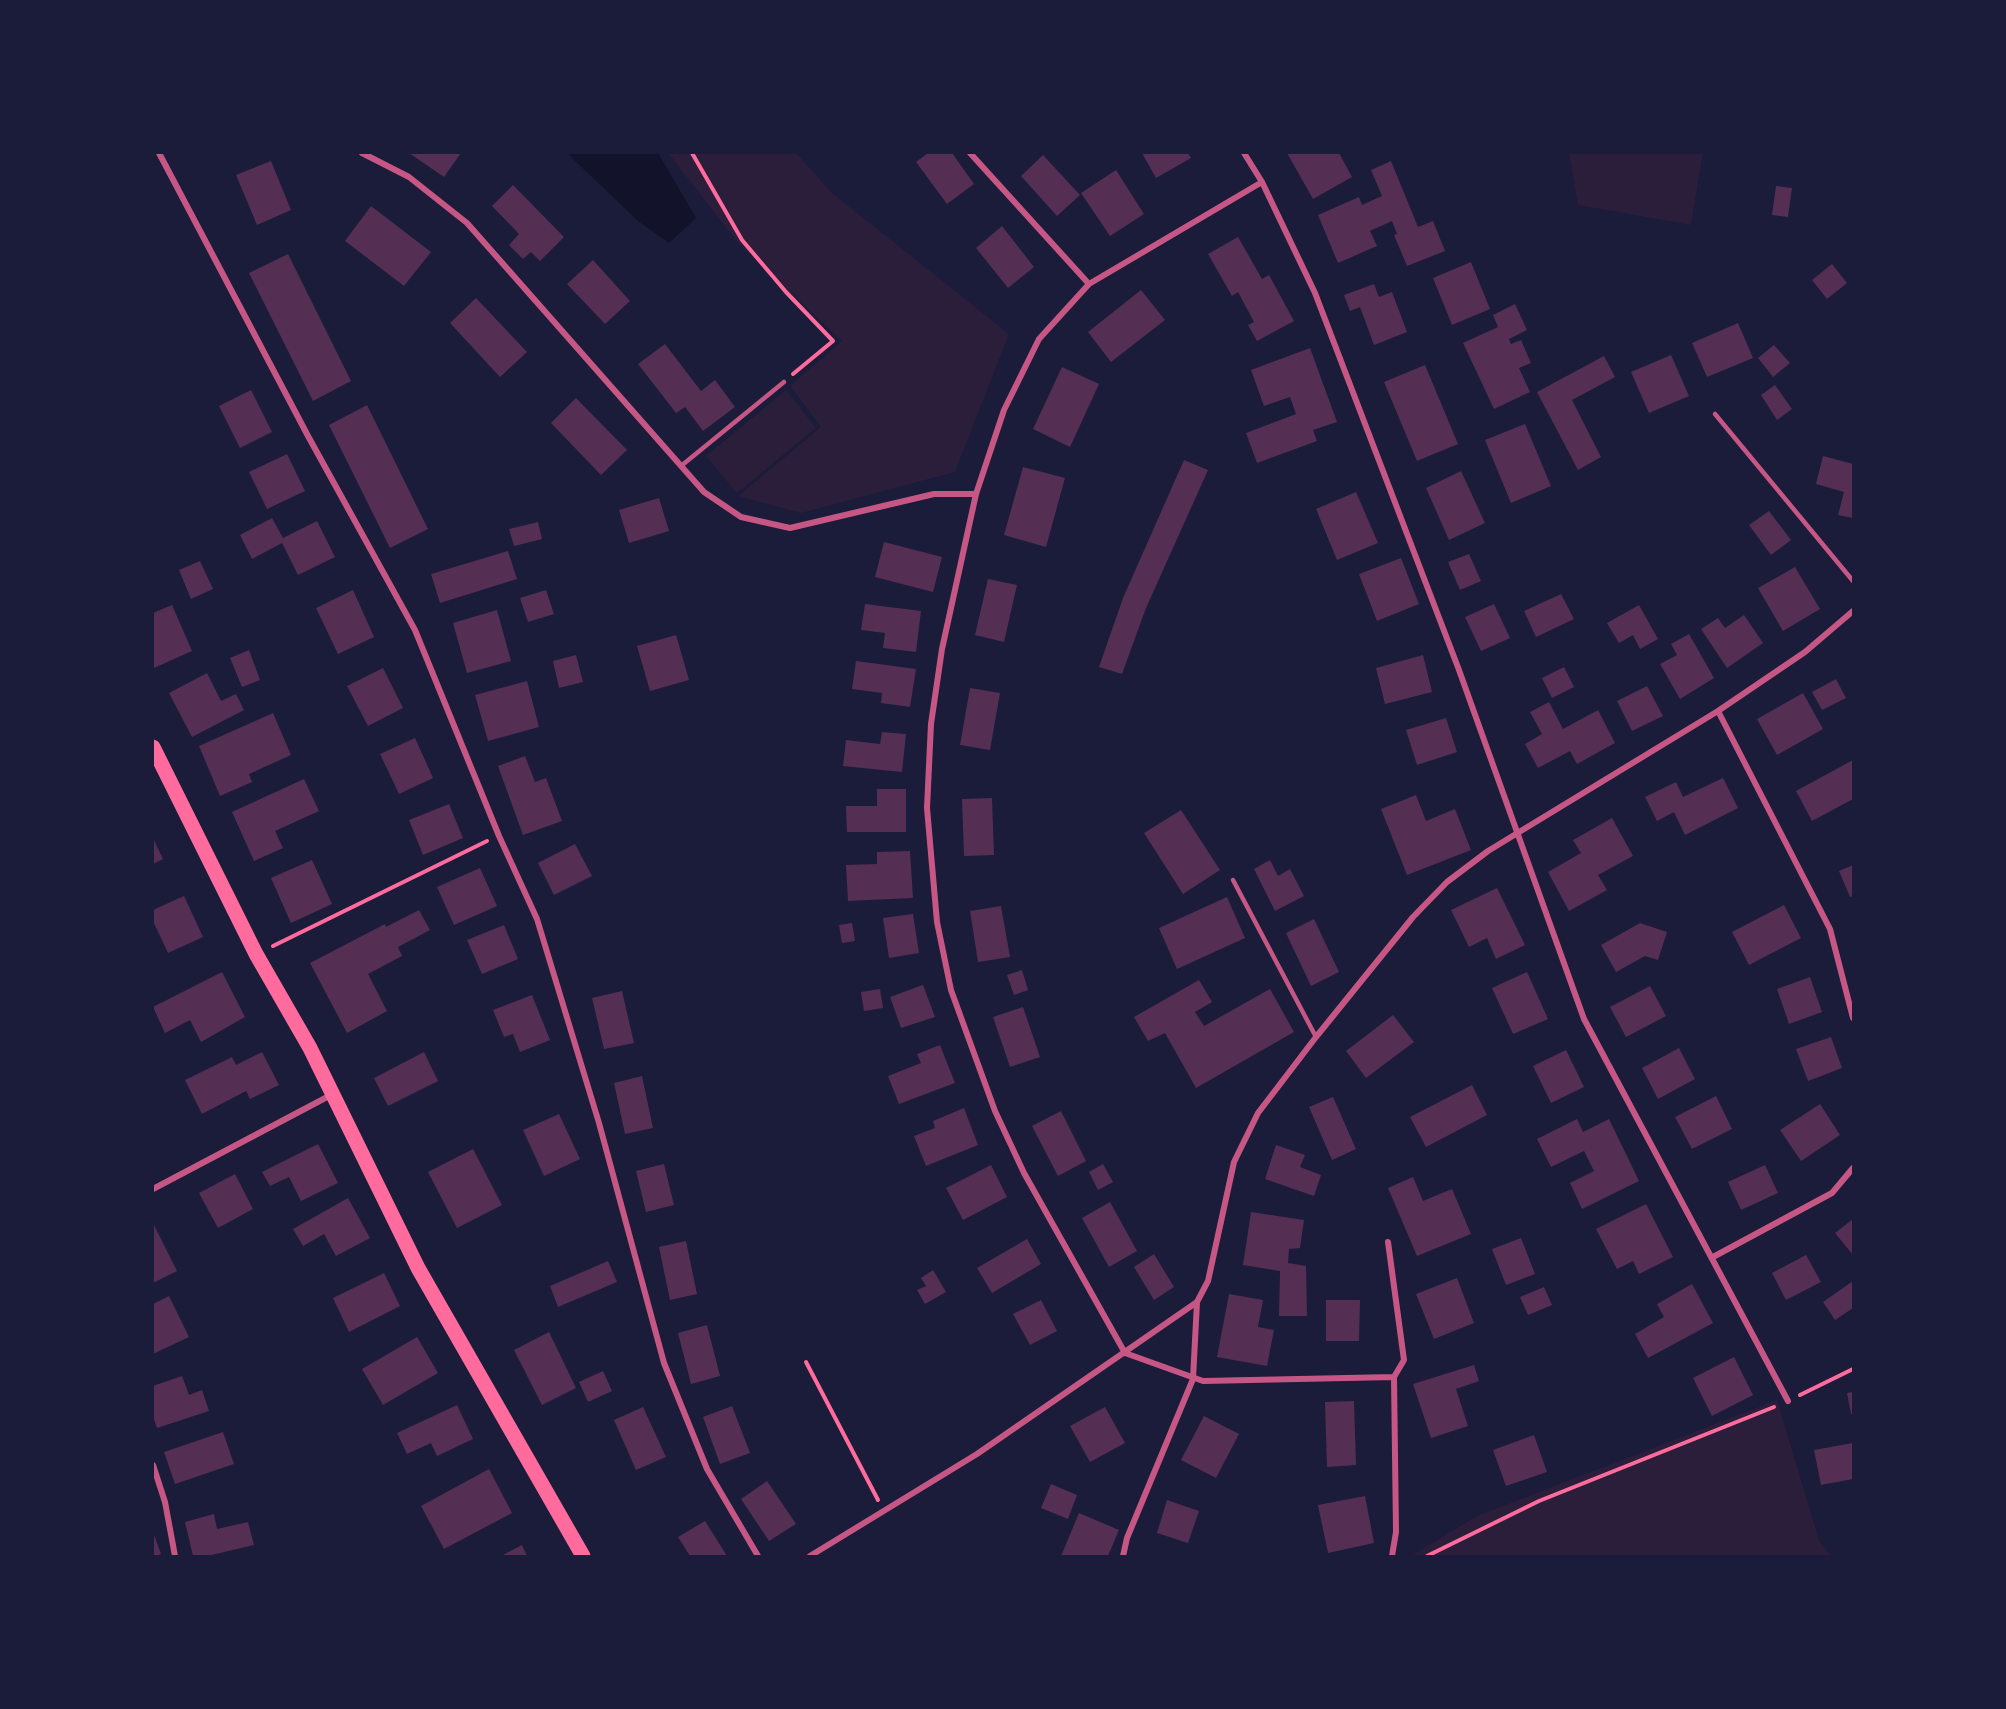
<!DOCTYPE html>
<html>
<head>
<meta charset="utf-8">
<style>
  body { margin:0 }
  #map { position:relative; width:2006px; height:1709px; overflow:hidden; background:#1b1b3a; font-family:Georgia,serif }
  canvas { display:block }
  .frame { position:absolute; inset:0; border:154px solid #1b1b3a; pointer-events:none }
</style>
</head>
<body>
<div id="map">
<canvas width="2006" height="1709"></canvas>
<div class="frame"></div>
</div>
<script>
const ctx = document.querySelector('canvas').getContext('2d');
ctx.lineJoin = 'round';
function fill(path, color) { ctx.fillStyle = color; ctx.fill(path, 'evenodd'); }
function strokePath(path, color, width, dash) { ctx.strokeStyle = color; ctx.lineWidth = width; ctx.lineCap = dash ? 'butt' : 'round'; ctx.setLineDash(dash || []); ctx.stroke(path); }
const green = new Path2D(`
  M668,153H796L832,193L1009,334L955,472L801,513L738,496L821,427L790,386L842,341L738,243Z
  M1569,153H1703L1691,225L1578,205Z
  M786,390L816,428L737,493L706,456Z
  M1777,1400L1819,1540L1831,1556H1411L1477,1516Z`);
const water = new Path2D(`
  M567,153H658L696,218L669,243L638,221Z`);
const building = new Path2D(`
  M409,153H461L444,177Z
  M928,153H952L974,184L947,204L916,162Z
  M1142,153H1188L1191,158L1156,178Z
  M1287,153H1339L1352,177L1313,199Z
  M1043,155L1080,195L1057,216L1021,176Z
  M271,161L291,210L257,225L236,175Z
  M1391,161L1418,227L1433,221L1445,251L1407,266L1394,235L1397,234L1392,221L1370,231L1377,246L1338,263L1318,215L1359,197L1362,205L1382,196L1371,170Z
  M1116,170L1144,214L1110,236L1081,193Z
  M513,185L564,237L540,261L531,252L523,259L509,245L519,234L492,206Z
  M1776,186L1792,188L1788,217L1772,215Z
  M371,206L431,252L404,286L345,241Z
  M1002,226L1034,267L1008,288L976,248Z
  M1238,237L1262,279L1269,275L1294,321L1257,341L1248,325L1254,322L1238,292L1232,296L1208,254Z
  M288,254L351,381L313,401L249,273Z
  M593,260L630,301L605,324L567,284Z
  M1471,262L1490,309L1452,325L1433,278Z
  M1832,264L1847,283L1827,299L1812,280Z
  M1374,284L1379,297L1392,292L1407,332L1374,345L1360,307L1350,311L1344,295Z
  M1141,290L1165,320L1111,362L1088,332Z
  M476,298L527,352L500,377L450,323Z
  M1515,304L1527,330L1509,339L1511,344L1521,340L1531,363L1519,368L1530,392L1494,409L1463,343L1498,327L1493,315Z
  M1738,323L1753,358L1707,377L1692,343Z
  M665,344L701,391L715,380L735,407L703,431L685,407L676,413L638,364Z
  M1774,345L1790,363L1773,377L1758,358Z
  M1310,348L1337,422L1313,430L1317,441L1257,463L1246,433L1296,414L1290,397L1264,406L1251,370Z
  M1671,355L1689,396L1649,413L1631,372Z
  M1604,356L1615,377L1572,400L1601,457L1578,470L1537,392Z
  M1425,365L1458,444L1417,461L1384,382Z
  M1062,367L1099,384L1070,447L1033,429Z
  M1775,385L1792,409L1777,420L1761,395Z
  M251,390L272,432L240,448L219,406Z
  M576,398L627,450L601,475L551,423Z
  M367,405L428,529L390,548L329,425Z
  M1525,424L1551,486L1511,503L1485,440Z
  M287,454L305,491L267,509L249,472Z
  M1823,456L1853,464V518L1838,515L1844,492L1816,484Z
  M1184,460L1208,470L1146,608L1122,674L1099,667L1123,598Z
  M1023,467L1065,478L1046,547L1004,535Z
  M1461,471L1485,523L1449,540L1426,488Z
  M1356,492L1378,543L1337,560L1316,509Z
  M659,498L669,531L629,543L619,510Z
  M1769,511L1791,540L1771,555L1749,525Z
  M272,518L283,538L317,521L335,557L298,575L282,543L252,559L240,535Z
  M538,522L542,539L514,546L509,529Z
  M884,542L942,557L933,592L875,577Z
  M508,551L517,579L440,603L431,574Z
  M1469,554L1481,581L1460,590L1448,562Z
  M1401,558L1419,604L1377,621L1359,574Z
  M200,561L213,589L191,599L179,570Z
  M1795,567L1820,609L1783,631L1758,588Z
  M988,579L1017,585L1004,642L975,635Z
  M353,590L374,637L338,654L316,608Z
  M546,590L554,614L528,622L520,598Z
  M1561,594L1574,619L1536,637L1524,611Z
  M865,604L921,611L916,652L883,648L885,633L861,630Z
  M1494,604L1510,638L1481,651L1465,617Z
  M172,605L192,651L154,668L153,613Z
  M1639,605L1658,639L1640,649L1633,635L1619,643L1607,623Z
  M497,610L511,661L467,673L453,623Z
  M1744,615L1763,643L1727,668L1701,629L1718,618L1725,628Z
  M1689,634L1714,678L1680,699L1660,664L1677,655L1671,644Z
  M676,635L689,680L650,691L637,646Z
  M249,650L260,680L242,687L230,658Z
  M576,655L583,682L559,688L553,661Z
  M1423,655L1432,692L1385,704L1376,668Z
  M856,661L916,669L910,707L881,703L882,693L852,689Z
  M1564,667L1574,687L1552,698L1542,678Z
  M383,668L403,708L368,726L347,686Z
  M207,673L221,701L236,694L244,710L192,737L169,693Z
  M1836,679L1846,698L1822,710L1812,692Z
  M527,681L539,727L488,741L475,695Z
  M1647,686L1663,716L1632,731L1617,701Z
  M970,688L1000,693L990,750L960,745Z
  M1803,693L1823,729L1777,755L1757,719Z
  M1549,702L1563,729L1598,710L1615,743L1577,764L1570,751L1538,768L1525,744L1542,734L1530,712Z
  M273,713L291,755L249,774L252,782L220,796L199,746Z
  M1446,718L1457,752L1417,765L1406,730Z
  M882,732L906,734L902,772L843,766L846,740L880,744Z
  M415,738L433,778L399,794L380,754Z
  M525,756L535,782L546,778L562,821L523,835L498,766Z
  M1853,760V799L1812,821L1796,791Z
  M1723,778L1738,808L1685,835L1674,812L1657,821L1645,797L1676,782L1683,797Z
  M304,779L319,811L275,831L283,848L254,861L232,812Z
  M877,789H906V832H847L846,806H877Z
  M1416,795L1426,821L1455,809L1471,850L1407,875L1381,809Z
  M992,798L994,855L964,856L962,799Z
  M449,804L463,838L423,855L409,820Z
  M1181,810L1220,870L1183,894L1144,833Z
  M1612,818L1633,856L1598,875L1607,890L1569,911L1548,872L1581,853L1573,840Z
  M153,838L163,859L153,864Z
  M575,844L592,876L554,895L538,863Z
  M910,851L913,898L848,901L846,865L877,864V852Z
  M312,860L332,904L291,923L271,878Z
  M1270,860L1278,876L1290,869L1304,896L1275,911L1254,869Z
  M1853,865V896L1850,897L1839,871Z
  M480,868L497,906L454,925L437,887Z
  M1497,888L1525,945L1496,959L1487,938L1469,947L1451,910Z
  M184,896L203,937L168,953L153,921V910Z
  M1227,897L1245,938L1177,969L1159,928Z
  M1784,905L1801,938L1749,965L1732,932Z
  M1001,906L1010,957L978,962L970,911Z
  M419,910L430,930L398,947L402,956L368,974L387,1011L347,1033L310,963L385,924L386,927Z
  M913,914L919,953L889,958L883,918Z
  M1314,919L1339,972L1311,986L1286,933Z
  M852,923L855,941L842,943L839,925Z
  M1640,923L1667,932L1658,960L1645,956L1616,972L1601,945Z
  M504,925L518,959L482,974L467,940Z
  M1022,970L1028,990L1014,995L1007,975Z
  M222,972L245,1017L201,1042L190,1020L165,1033L153,1007Z
  M1527,972L1548,1019L1513,1034L1492,988Z
  M1810,977L1822,1012L1789,1024L1777,989Z
  M1199,980L1212,1002L1195,1012L1204,1026L1270,989L1294,1032L1196,1088L1165,1033L1148,1041L1134,1017Z
  M923,985L935,1017L901,1028L890,997Z
  M1650,986L1666,1016L1626,1037L1610,1007Z
  M880,989L883,1008L864,1011L861,992Z
  M622,991L634,1043L604,1049L592,998Z
  M532,995L550,1040L520,1052L513,1034L504,1037L493,1010Z
  M1023,1007L1040,1057L1010,1067L993,1017Z
  M1393,1015L1414,1042L1366,1078L1346,1051Z
  M1831,1037L1842,1068L1808,1081L1796,1049Z
  M940,1045L955,1083L899,1104L888,1076L921,1063L917,1054Z
  M1679,1048L1695,1079L1658,1099L1642,1068Z
  M1566,1050L1584,1087L1551,1103L1533,1066Z
  M262,1052L279,1085L250,1099L246,1091L202,1114L185,1080L232,1057L236,1065Z
  M424,1052L438,1081L388,1106L374,1078Z
  M642,1076L653,1128L625,1134L614,1083Z
  M1472,1085L1487,1115L1426,1147L1410,1117Z
  M1716,1096L1732,1129L1692,1149L1675,1117Z
  M1333,1097L1356,1149L1332,1160L1309,1107Z
  M1820,1104L1840,1135L1801,1161L1780,1130Z
  M964,1108L978,1145L926,1166L914,1136L935,1128L933,1121Z
  M1061,1111L1086,1161L1058,1176L1032,1126Z
  M559,1114L580,1159L544,1176L523,1130Z
  M1577,1119L1583,1132L1609,1119L1639,1181L1582,1209L1570,1183L1594,1171L1584,1151L1551,1167L1537,1139Z
  M318,1144L338,1183L301,1201L289,1177L270,1186L262,1172Z
  M1276,1145L1305,1155L1300,1167L1321,1175L1314,1196L1265,1179Z
  M473,1149L502,1205L457,1228L428,1172Z
  M664,1164L674,1205L646,1212L636,1171Z
  M1103,1164L1113,1182L1098,1190L1089,1172Z
  M991,1165L1007,1197L963,1220L946,1188Z
  M1765,1165L1778,1193L1741,1210L1728,1182Z
  M235,1174L253,1209L218,1228L199,1193Z
  M1413,1177L1423,1201L1452,1189L1471,1234L1417,1256L1388,1188Z
  M348,1198L370,1238L336,1256L324,1234L303,1246L293,1229Z
  M1110,1202L1137,1251L1109,1267L1082,1218Z
  M1646,1204L1673,1257L1639,1274L1633,1261L1617,1269L1596,1229Z
  M1251,1212L1304,1220L1300,1248L1289,1249L1288,1263L1306,1266L1307,1316H1279L1280,1271L1243,1265Z
  M1853,1219V1255L1835,1233Z
  M153,1223L177,1271L153,1283Z
  M1521,1238L1535,1274L1506,1285L1492,1249Z
  M1027,1239L1041,1264L992,1293L977,1268Z
  M686,1241L697,1294L670,1300L659,1247Z
  M1154,1254L1174,1287L1154,1300L1134,1267Z
  M1806,1255L1821,1282L1786,1300L1772,1273Z
  M608,1261L617,1282L558,1307L550,1286Z
  M933,1270L946,1292L925,1304L917,1290L926,1286L921,1278Z
  M384,1273L400,1306L349,1332L333,1298Z
  M1457,1278L1474,1323L1434,1339L1416,1294Z
  M1853,1281V1308L1835,1320L1823,1302Z
  M1692,1284L1713,1323L1648,1358L1635,1334L1664,1317L1657,1304Z
  M1544,1287L1552,1305L1528,1315L1520,1297Z
  M1229,1294L1263,1300L1258,1327L1274,1330L1267,1366L1217,1357Z
  M169,1296L189,1337L153,1354V1304Z
  M1041,1300L1057,1331L1030,1345L1013,1314Z
  M1326,1300H1360L1359,1341H1326Z
  M707,1325L720,1376L691,1384L678,1333Z
  M549,1332L576,1388L542,1405L514,1350Z
  M417,1337L438,1373L383,1405L362,1369Z
  M1734,1357L1753,1395L1712,1416L1693,1378Z
  M1474,1365L1479,1381L1456,1389L1468,1426L1431,1438L1413,1384Z
  M603,1371L612,1391L588,1402L579,1382Z
  M182,1376L189,1395L202,1390L209,1411L157,1428L153,1416V1386Z
  M1853,1392V1414H1851L1847,1393Z
  M1354,1401L1356,1465L1327,1467L1325,1402Z
  M457,1405L473,1439L437,1456L431,1443L407,1454L397,1433Z
  M732,1406L750,1453L720,1464L703,1417Z
  M643,1407L666,1457L636,1470L614,1420Z
  M1105,1407L1125,1443L1090,1462L1070,1426Z
  M1204,1416L1239,1434L1216,1478L1181,1460Z
  M223,1432L234,1464L175,1484L164,1452Z
  M1534,1435L1547,1472L1506,1486L1493,1450Z
  M1853,1443V1479L1821,1485L1814,1450Z
  M489,1469L512,1513L444,1549L421,1506Z
  M767,1481L796,1524L769,1541L741,1499Z
  M1051,1484L1077,1495L1068,1519L1041,1508Z
  M1365,1496L1374,1543L1328,1553L1318,1505Z
  M1167,1500L1199,1511L1188,1543L1157,1533Z
  M1079,1513L1119,1530L1108,1556H1061Z
  M214,1514L217,1529L248,1522L254,1545L207,1556H193L185,1522Z
  M705,1521L727,1556H690L678,1537Z
  M153,1532L161,1554L157,1556H153Z
  M522,1545L527,1556H501Z`);
const path = new Path2D(`
  M692,153L742,240L786,292L833,341L793,374
  M273,946L487,841
  M806,1362L878,1500
  M1800,1395L1853,1369
  M1427,1556L1539,1501L1774,1407`);
const service = new Path2D(`
  M1715,414L1853,581
  M681,466L784,382
  M1233,880L1316,1037`);
const minor = new Path2D(`
  M159,153L308,436L415,630L499,836L537,919L599,1123L664,1363L707,1469L758,1556
  M362,153L409,177L467,223L704,492L741,517L790,528L934,494H976
  M970,153L1089,284
  M1244,153L1262,182L1315,293L1459,670L1584,1019L1788,1401
  M1718,711L1830,929L1853,1018
  M153,1189L331,1095
  M1388,1242L1404,1360L1394,1377
  M1713,1257L1832,1193L1853,1168
  M1125,1353L1024,1173L995,1111L951,990L937,922L927,808L931,724L942,649L976,494L1004,410L1039,339L1089,284L1262,182
  M1125,1353L1203,1381L1394,1377L1396,1532L1392,1556
  M153,1465L165,1502L175,1556
  M810,1556L977,1454L1197,1302L1208,1281L1234,1162L1258,1113L1316,1037L1413,917L1447,882L1488,851L1718,711L1805,652L1853,611
  M1123,1556L1127,1538L1193,1379L1197,1302`);
const primary = new Path2D(`
  M153,747L256,954L310,1048L418,1268L583,1556`);
fill(green, '#2a1e3b');
fill(water, '#12122b');
fill(building, '#542f53');
strokePath(path, '#ff6b9d', 4);
strokePath(service, '#c65784', 4.5);
strokePath(minor, '#c65784', 6);
strokePath(primary, '#ff6b9d', 15);
</script>
</body>
</html>
